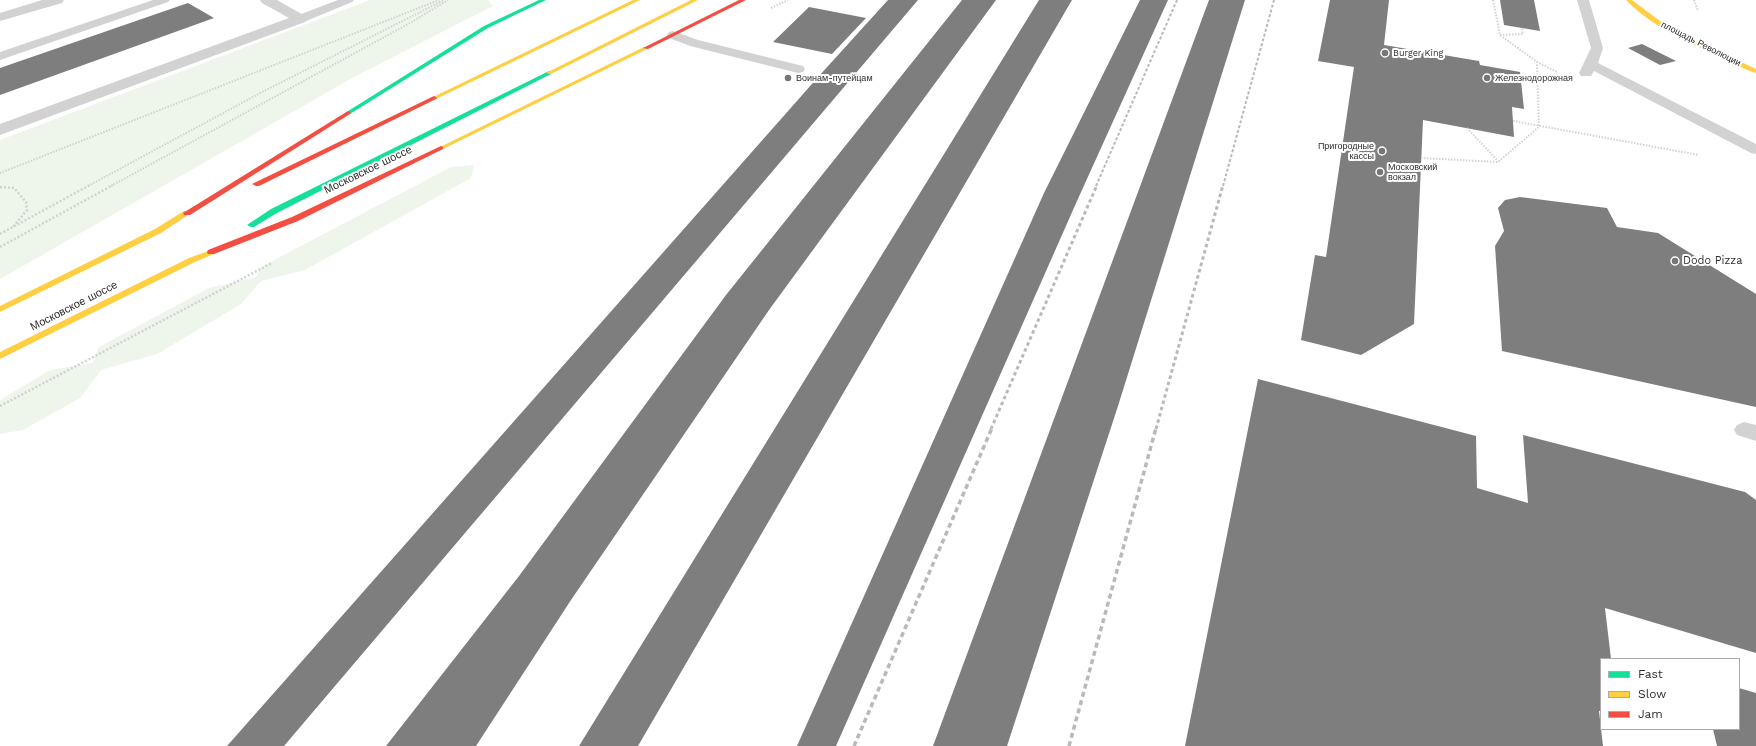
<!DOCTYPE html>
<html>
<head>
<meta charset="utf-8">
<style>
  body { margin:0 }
  #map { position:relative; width:1756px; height:746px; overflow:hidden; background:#fff; font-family:"Work Sans",sans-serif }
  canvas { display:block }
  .legend { position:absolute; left:1600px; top:658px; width:140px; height:72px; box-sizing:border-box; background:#fff; border:1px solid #ababab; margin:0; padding:5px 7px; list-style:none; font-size:12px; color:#2d2d2d }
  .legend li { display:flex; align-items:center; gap:8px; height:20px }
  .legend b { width:20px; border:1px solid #ababab }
</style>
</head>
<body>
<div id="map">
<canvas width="1756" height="746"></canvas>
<ul class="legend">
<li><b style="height:5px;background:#16e098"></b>Fast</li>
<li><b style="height:5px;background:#ffcf43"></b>Slow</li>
<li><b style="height:5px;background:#f24e42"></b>Jam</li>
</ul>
</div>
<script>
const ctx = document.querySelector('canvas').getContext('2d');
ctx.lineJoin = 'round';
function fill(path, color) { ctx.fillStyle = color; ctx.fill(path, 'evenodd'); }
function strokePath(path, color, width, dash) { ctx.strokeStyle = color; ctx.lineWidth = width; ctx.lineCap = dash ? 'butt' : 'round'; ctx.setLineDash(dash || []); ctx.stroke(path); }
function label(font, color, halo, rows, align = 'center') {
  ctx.font = font + ' "Work Sans",sans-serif'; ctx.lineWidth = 4; ctx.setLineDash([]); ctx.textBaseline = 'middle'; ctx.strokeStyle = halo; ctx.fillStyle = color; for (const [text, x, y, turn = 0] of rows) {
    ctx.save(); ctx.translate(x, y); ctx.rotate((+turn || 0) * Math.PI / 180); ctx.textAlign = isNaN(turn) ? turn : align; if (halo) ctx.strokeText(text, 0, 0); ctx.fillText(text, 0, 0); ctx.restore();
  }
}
const green = new Path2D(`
  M370,0H488L493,6L354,77L0,279V140Z
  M474,165L471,178L305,270L261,281L241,304L157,354L101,370L80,398L23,430L0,434V400L50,370L92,363L99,347L209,288L256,277L261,267L451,167Z`);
const building = new Path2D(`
  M888,0H918L284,746H227L819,76Z
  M962,0H996L769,310L571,600L476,746H386L519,576L726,295Z
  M1039,0H1072L638,746H579Z
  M1140,0H1168L1077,201L836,746H797L1044,193Z
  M1209,0H1245L1118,406L1007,746H933Z
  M1330,0H1389L1384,45L1479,61L1480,65L1520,72L1524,109L1512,107L1514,137L1423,120L1414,324L1361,355L1301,340L1315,255L1326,257L1354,67L1318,61Z
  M1500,0H1534L1540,31L1504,25Z
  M188,3L214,18L0,95V68Z
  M809,7L866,18L832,54L773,42Z
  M1642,44L1676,61L1660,65L1628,48Z
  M1520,197L1607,208L1617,227L1658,233L1756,294V407L1502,351L1495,246L1504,231L1498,208L1505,200Z
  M1258,379L1476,436L1477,488L1528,503L1523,435L1745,492L1756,500V653L1605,608L1611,659H1601V711H1599L1603,746H1185Z
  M1739,688L1756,693V746H1717L1713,729H1739Z`);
const pathFar1 = new Path2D(`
  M1493,0L1500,35L1537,62L1557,72
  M1694,0L1698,11
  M771,8L788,0
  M1500,35L1523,34L1522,28
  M1513,121L1699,155
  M1467,128L1498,161
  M1421,158L1498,162L1539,127L1537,62
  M0,173L439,0
  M88,186L264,91L444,0
  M111,186L410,23L448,0`);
const path = new Path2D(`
  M0,187L14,188L26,202L27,210L12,228
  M0,234L90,185
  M0,247L113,185
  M0,406L272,263`);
const lane = new Path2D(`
  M153,0H170L168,2L0,60V52Z
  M338,0H354L352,2L304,22H296L294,19L296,16Z
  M1577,0H1589L1603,48L1598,63L1756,144V154L1751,153L1594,71L1591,76H1581L1579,73L1591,48Z
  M673,31L698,40L803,66L805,69L803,72L798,73L690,46L669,38L667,35L669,32Z
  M1744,422L1756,425V441L1737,435L1734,430L1737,425Z`);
const street = new Path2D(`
  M42,0H64L62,3L0,21V13Z
  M260,0H277L305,16L307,19L305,22L0,135V124L289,18L262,3Z`);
const fast = new Path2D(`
  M539,0H546L488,28L350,114H346L345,113L484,26Z
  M549,71L551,72V74L277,213L254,227H251L247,225L271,209Z`);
const slow = new Path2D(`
  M633,0H640L436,99L431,98Z
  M691,0H698L551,74L546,73Z
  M1626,0H1632L1660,21L1692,39L1756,69V73C1745,70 1735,64 1725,59C1691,44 1652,27 1626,0Z
  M644,47L649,48L443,149H439L438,148Z
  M184,211H190L191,213L161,233L0,312V306L155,229Z
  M211,250H214L215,252L214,254L195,262L0,359V352L189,258Z`);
const jam = new Path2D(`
  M739,0H746L648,49L643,48Z
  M434,96L437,98L436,99L259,186H256L252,184Z
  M348,111L351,113L350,114L190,215H184L183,213Z
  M441,146L443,147V149L298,221L214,254H208L207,252L208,250L292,217Z`);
const railFar2 = new Path2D(`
  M1096,186L1177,0
  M1223,186L1274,0`);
const railFar1 = new Path2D(`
  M991,429L1097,185
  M1156,429L1223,185`);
const rail = new Path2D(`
  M854,746L992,428
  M1069,746L1156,428`);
const markers = [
  [1385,53,4,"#767676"],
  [788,78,4,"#767676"],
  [1487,78,4,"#767676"],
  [1382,151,4,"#767676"],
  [1380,172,4,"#767676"],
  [1675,261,4,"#767676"]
];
const farStreetnames = [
  ["площадь Революции",1701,44,27]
];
const farPoinames = [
  ["Burger King",1393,53],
  ["Воинам-путейцам",796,78],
  ["Железнодорожная",1495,78],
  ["Пригородные",1374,146,"right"],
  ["кассы",1374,156,"right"],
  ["Московский",1388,167],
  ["вокзал",1388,177]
];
const streetNames = [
  ["Московское шоссе",368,170,-26],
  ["Московское шоссе",74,306,-27]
];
const poiNames = [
  ["Dodo Pizza",1683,261]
];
fill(green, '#eef5ea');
fill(building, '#7e7e7e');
strokePath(pathFar1, '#d2d2d2', 2, [1.5, 1.5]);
strokePath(path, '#d2d2d2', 2.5, [2, 2]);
fill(lane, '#d2d2d2');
fill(street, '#d2d2d2');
fill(fast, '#16e098');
fill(slow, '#ffcf43');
fill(jam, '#f24e42');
strokePath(railFar2, '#b9b9b9', 2, [3, 2]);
strokePath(railFar1, '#b9b9b9', 3, [3.5, 3]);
strokePath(rail, '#b9b9b9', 3.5, [5, 3.5]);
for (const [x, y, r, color] of markers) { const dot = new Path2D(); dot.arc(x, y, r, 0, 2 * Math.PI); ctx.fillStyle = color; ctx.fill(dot); strokePath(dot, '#fff', 1.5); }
label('9px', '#2d2d2d', '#fff', farStreetnames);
label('9px', '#2d2d2d', '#fff', farPoinames, 'left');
label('11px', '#2d2d2d', '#fff', streetNames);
label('11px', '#2d2d2d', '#fff', poiNames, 'left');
</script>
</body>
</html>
